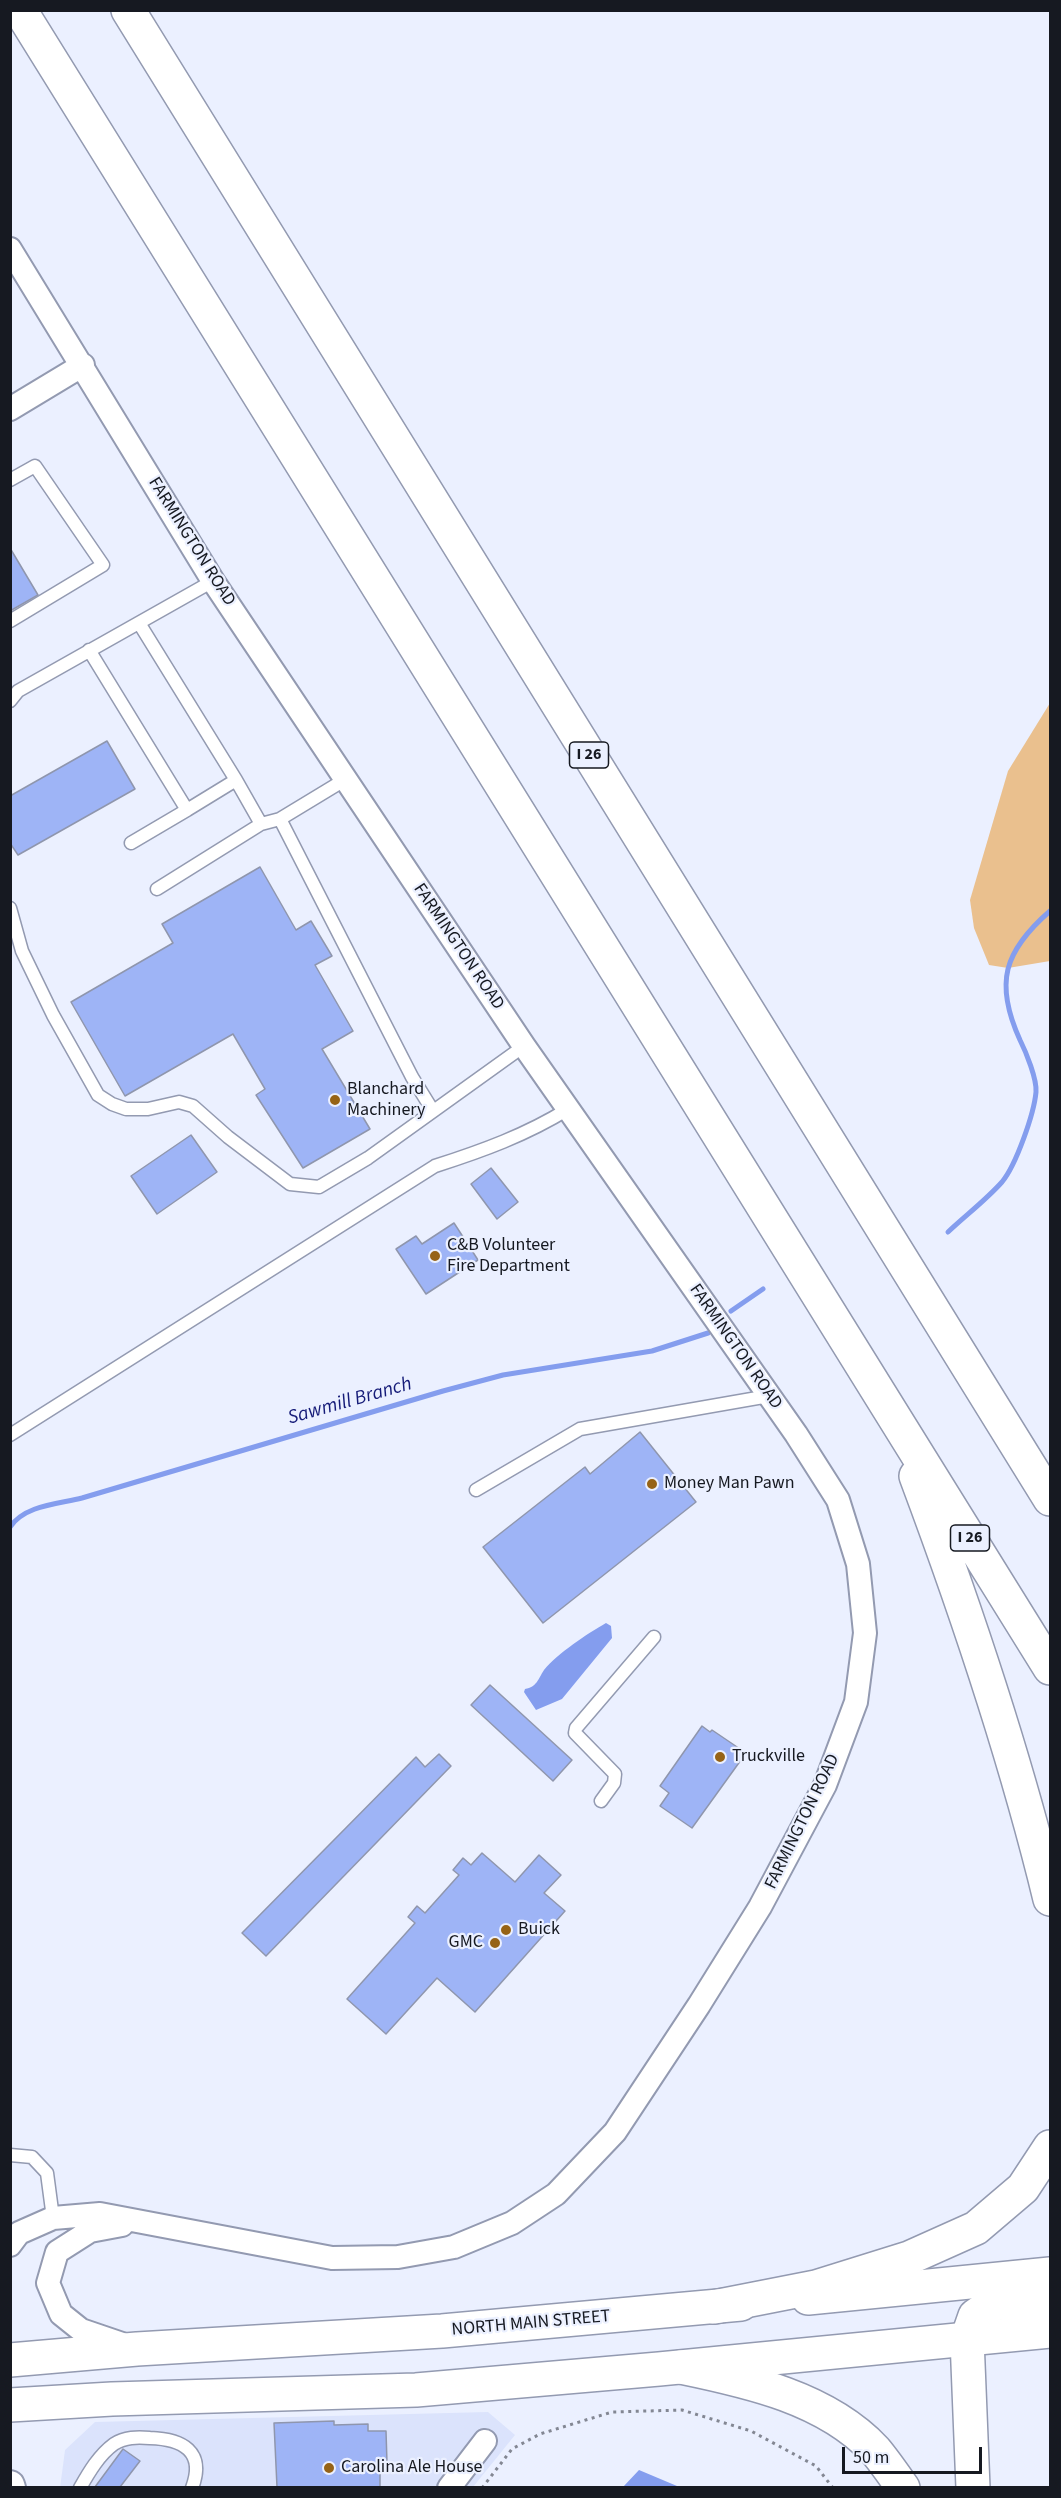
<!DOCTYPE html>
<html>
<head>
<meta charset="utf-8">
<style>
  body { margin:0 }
  #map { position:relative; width:1061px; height:2498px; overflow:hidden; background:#ebf0ff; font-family:"Source Sans 3",sans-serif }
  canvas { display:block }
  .frame { position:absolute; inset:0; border:12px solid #161921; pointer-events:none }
  .scale { position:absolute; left:842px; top:2447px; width:140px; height:27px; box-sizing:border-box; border:3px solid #161921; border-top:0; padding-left:8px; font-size:18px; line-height:21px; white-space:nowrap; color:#161921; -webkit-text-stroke:4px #ebf0ff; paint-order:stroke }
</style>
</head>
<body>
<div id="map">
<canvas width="1061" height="2498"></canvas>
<div class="frame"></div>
<div class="scale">50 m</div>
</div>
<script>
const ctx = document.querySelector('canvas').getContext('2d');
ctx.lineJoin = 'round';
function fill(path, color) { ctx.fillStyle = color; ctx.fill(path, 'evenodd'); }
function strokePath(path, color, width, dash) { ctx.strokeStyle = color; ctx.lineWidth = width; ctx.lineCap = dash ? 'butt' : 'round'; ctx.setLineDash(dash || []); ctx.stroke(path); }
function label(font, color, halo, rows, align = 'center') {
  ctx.font = font + ' "Source Sans 3",sans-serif'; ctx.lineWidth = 4.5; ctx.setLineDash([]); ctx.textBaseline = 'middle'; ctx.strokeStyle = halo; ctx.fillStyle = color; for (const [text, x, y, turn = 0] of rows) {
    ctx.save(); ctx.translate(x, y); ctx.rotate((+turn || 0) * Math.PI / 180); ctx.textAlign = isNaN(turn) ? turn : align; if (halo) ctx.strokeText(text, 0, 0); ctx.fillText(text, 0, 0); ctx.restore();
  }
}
const built = new Path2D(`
  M488,2412L515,2435L473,2487L60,2488L65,2450L95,2422Z`);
const green = new Path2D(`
  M1050,703V961L1008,968L989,965L974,928L970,900L1008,771Z`);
const water = new Path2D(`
  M606,1623L611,1626L612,1638L562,1699L536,1710L524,1692L525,1689C537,1687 538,1679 544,1670C558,1653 587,1634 606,1623Z
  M639,2470L677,2486L680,2487H623Z`);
const stream = new Path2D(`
  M948,1232C966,1215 986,1200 1002,1182C1016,1165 1034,1114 1036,1092C1037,1079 1026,1052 1020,1040C994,983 1004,951 1050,911
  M731,1311L763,1289
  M10,1527C25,1505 58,1504 82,1498L443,1391L503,1375L652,1351L708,1333`);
const building = new Path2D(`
  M10,548L38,595L10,611Z
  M107,741L135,789L18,855L10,843V796Z
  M260,867L296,930L311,921L332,956L315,965L353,1031L322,1049L370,1129L303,1168L256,1095L265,1089L233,1034L125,1096L71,1002L173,943L162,924Z
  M191,1135L217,1172L157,1214L131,1176Z
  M491,1168L518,1202L497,1219L471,1184Z
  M454,1223L478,1260L426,1294L396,1249L416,1236L422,1244Z
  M640,1432L696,1502L543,1623L483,1547L585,1467L590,1474Z
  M490,1685L572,1760L553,1781L471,1705Z
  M702,1726L710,1732L712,1730L746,1753L692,1828L660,1806L669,1793L660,1786Z
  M439,1754L451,1766L266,1956L242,1933L416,1757L425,1767Z
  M482,1853L515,1882L539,1855L561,1875L544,1893L565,1911L475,2012L437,1978L386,2034L347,1999L415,1923L408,1917L417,1906L425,1913L459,1875L453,1870L463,1858L471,1865Z
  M334,2421V2425L368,2424V2431H386L387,2463L385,2471H380V2487H277L274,2423Z
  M123,2449L140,2461L120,2487H95Z`);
const path = new Path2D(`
  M482,2488L512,2449L540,2434L612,2412L682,2410L751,2431L816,2466L833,2488`);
const service = new Path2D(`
  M10,480L35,466L103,565L10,621
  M139,623L236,780
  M89,650L187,810L236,780L261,824
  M10,701L18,691L213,581
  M280,819L412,1077L433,1111
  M131,843L187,810
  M157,889L261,824L280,819L346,779
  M10,908L22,951L53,1015L98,1095L112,1104L126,1109H148L179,1102L193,1106L228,1137L290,1184L319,1187L368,1158L524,1046
  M10,1435L435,1166C482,1151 526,1135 568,1109
  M476,1490L580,1429L769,1396
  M601,1801L614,1783L615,1774L575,1733L576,1728L654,1637
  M10,2155L32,2157L47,2173L53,2218
  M80,2488C89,2472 99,2455 114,2444C125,2437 137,2437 150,2438C182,2439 206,2451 192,2488`);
const minor = new Path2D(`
  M10,249L213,581L524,1046L796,1434L838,1500L858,1564L865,1633L856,1702L825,1785L760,1907L699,2005L615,2132L556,2194L512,2223L454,2247L398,2257L332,2258L100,2214L53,2218L19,2233L10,2245
  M10,409L83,365
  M122,2225L90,2231L57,2252L48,2283L61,2314L81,2330L125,2345
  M449,2488L485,2441`);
const tertiary = new Path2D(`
  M10,2485L11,2488`);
const primary = new Path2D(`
  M808,2298L1050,2274
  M10,2360L137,2349L442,2331L741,2304
  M10,2405L112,2399L416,2390L659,2369L1050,2331`);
const motorway = new Path2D(`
  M20,10L1050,1668
  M128,10L1050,1499
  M916,1476C968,1615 1015,1755 1050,1899
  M714,2307L816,2287L909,2258L976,2228L1023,2188L1050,2147
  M681,2367C749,2381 826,2398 875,2450C885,2462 894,2475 903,2488
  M973,2488L967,2339L975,2316L992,2304L1050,2299`);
const markers = [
  [335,1100,6,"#966317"],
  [435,1256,6,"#966317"],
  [652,1484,6,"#966317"],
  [720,1757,6,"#966317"],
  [506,1930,6,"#966317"],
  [495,1943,6,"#966317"],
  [329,2468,6,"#966317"]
];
const shields = [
  [589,755,39],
  [970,1538,39]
];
const shieldNames = [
  ["I 26",589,755],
  ["I 26",970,1538]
];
const streetNames = [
  ["FARMINGTON ROAD",191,542,58],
  ["FARMINGTON ROAD",458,947,56],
  ["FARMINGTON ROAD",735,1347,55],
  ["FARMINGTON ROAD",803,1822,-64],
  ["NORTH MAIN STREET",531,2324,-5]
];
const poiNames = [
  ["Blanchard",347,1090],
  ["Machinery",347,1111],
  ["C&B Volunteer",447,1246],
  ["Fire Department",447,1267],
  ["Money Man Pawn",664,1484],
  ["Truckville",732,1757],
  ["Buick",518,1930],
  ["GMC",483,1943,"right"],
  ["Carolina Ale House",341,2468]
];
const waterNames = [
  ["Sawmill Branch",350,1402,-16]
];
fill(built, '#dbe3fc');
fill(green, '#eac08e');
fill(water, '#849dee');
strokePath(stream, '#849dee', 5);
fill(building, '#9eb4f6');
strokePath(building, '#8f96ad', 1.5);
strokePath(service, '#939ab1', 15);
strokePath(minor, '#939ab1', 26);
strokePath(tertiary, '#939ab1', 32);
strokePath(primary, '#939ab1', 36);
strokePath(motorway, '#939ab1', 36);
strokePath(path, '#838793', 3, [3, 4.5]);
strokePath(service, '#fff', 12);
strokePath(minor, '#fff', 22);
strokePath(tertiary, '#fff', 28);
strokePath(primary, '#fff', 33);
strokePath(motorway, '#fff', 33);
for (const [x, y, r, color] of markers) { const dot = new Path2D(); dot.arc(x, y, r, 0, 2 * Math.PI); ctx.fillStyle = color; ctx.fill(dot); strokePath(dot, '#ebf0ff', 2); }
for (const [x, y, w] of shields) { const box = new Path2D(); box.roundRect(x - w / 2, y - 13, w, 26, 4.5); ctx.fillStyle = '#ebf0ff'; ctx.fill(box); strokePath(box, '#161921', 1.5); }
label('bold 16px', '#161921', null, shieldNames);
label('18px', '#161921', '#ebf0ff', streetNames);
label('18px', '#161921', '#ebf0ff', poiNames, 'left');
label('italic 20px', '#151b78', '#ebf0ff', waterNames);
</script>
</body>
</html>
